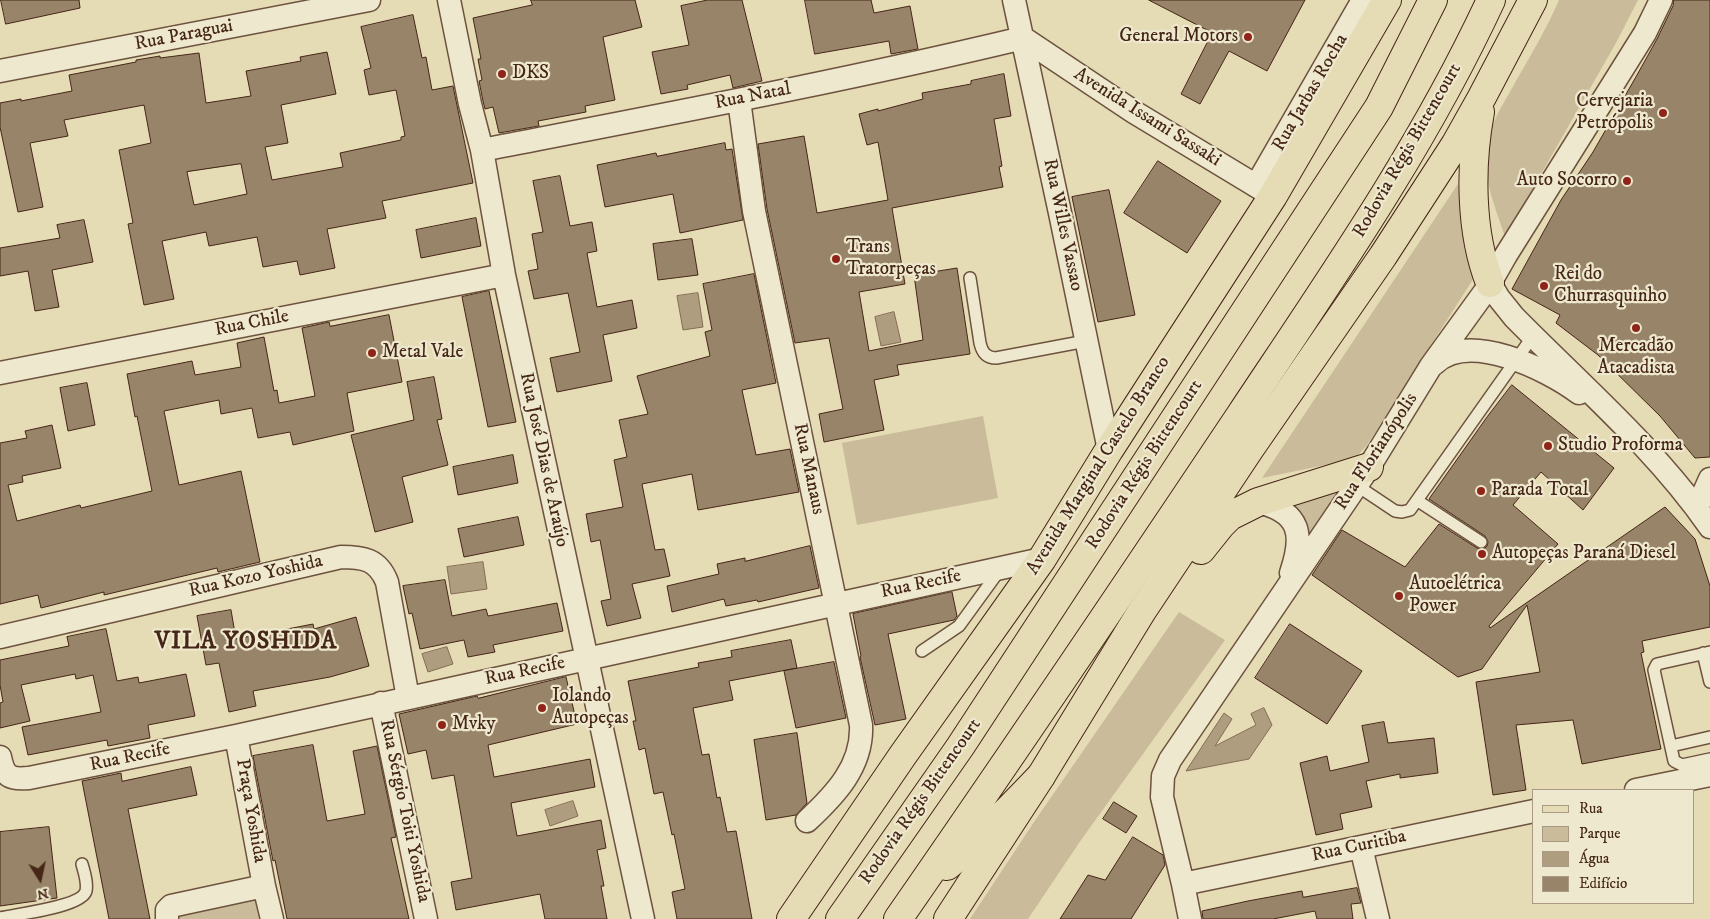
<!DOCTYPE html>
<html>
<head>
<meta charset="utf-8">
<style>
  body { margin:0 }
  #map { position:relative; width:1710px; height:919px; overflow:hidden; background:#e5dbb5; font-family:"IM FELL DW Pica",serif }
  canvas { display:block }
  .legend { position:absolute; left:1532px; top:789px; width:162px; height:115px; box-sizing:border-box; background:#eee8cf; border:1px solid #aa9a85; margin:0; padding:6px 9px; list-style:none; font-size:15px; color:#452617 }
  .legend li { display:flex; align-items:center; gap:10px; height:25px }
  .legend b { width:25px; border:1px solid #aa9a85 }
  .north { position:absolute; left:15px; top:854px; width:50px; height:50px; -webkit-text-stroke:4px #eee8cf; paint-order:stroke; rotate:170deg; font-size:14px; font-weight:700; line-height:20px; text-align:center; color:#452617 }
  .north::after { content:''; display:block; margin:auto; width:18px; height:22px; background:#452617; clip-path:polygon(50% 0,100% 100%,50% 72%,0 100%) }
</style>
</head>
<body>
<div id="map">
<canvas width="1710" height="919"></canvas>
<ul class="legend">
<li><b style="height:6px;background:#e5dbb5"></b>Rua</li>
<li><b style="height:14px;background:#cabc9a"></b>Parque</li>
<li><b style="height:14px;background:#af9d7f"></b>Água</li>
<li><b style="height:14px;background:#988469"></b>Edifício</li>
</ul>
<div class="north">N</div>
</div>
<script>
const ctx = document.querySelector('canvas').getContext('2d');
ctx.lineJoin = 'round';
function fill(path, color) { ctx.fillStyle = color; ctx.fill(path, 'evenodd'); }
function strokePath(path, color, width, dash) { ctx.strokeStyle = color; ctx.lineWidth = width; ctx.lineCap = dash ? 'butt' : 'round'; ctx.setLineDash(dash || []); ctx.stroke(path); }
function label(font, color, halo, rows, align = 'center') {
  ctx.font = font + ' "IM FELL DW Pica",serif'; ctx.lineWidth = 4.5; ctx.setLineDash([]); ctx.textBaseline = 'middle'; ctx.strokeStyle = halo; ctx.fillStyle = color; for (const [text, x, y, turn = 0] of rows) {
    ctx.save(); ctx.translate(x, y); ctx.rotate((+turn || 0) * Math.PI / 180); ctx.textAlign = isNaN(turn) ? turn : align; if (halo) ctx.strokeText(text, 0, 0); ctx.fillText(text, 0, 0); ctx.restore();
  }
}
const green = new Path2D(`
  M1559,0H1638L1616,43L1505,237C1497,212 1485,184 1485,159C1485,130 1503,105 1516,81C1531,55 1547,28 1559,0Z
  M1458,184L1472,258L1474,274L1472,281L1367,445L1358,455L1345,461L1262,478Z
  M983,416L998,498L857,525L842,443Z
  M1357,478L1308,552L1287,506Z
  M1179,612L1225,640L1081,840L1028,919H970L1036,819Z
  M260,896L264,919H176L177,914Z`);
const water = new Path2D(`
  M698,293L703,327L683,330L677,296Z
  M894,312L901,342L881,346L875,317Z
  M483,562L487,589L451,594L447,567Z
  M447,647L453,664L428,672L422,654Z
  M1264,708L1272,725L1249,759L1186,771L1224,713L1232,719L1215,746L1256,725L1251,714Z
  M573,801L578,816L550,826L545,810Z`);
const building = new Path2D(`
  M1,0H79L80,8L6,24Z
  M531,0H635L642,27L603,37L615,100L585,106L586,112L538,121L539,126L499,133L493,107L485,109L483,101L479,81L482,80L478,59H481L473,18L532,5Z
  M708,0H742L762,81L733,88L730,75L687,85L688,89L661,94L652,52L689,45L681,6Z
  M805,0H871L874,13L910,6L918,49L891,54L889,41L815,54Z
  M1149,0H1305L1267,71L1229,51L1200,104L1181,94L1212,33Z
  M1674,0H1710V457L1695,458L1660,416L1598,355L1556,323L1560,315L1512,289L1561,200L1593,152L1637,75L1657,39L1673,6Z
  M413,15L422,58L426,57L432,90L453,86L473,183L382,201L386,218L327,229L335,268L300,275L297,261L263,267L257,237L209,246L206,232L162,241L174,299L144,305L128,224L133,223L119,150L151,143L144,105L64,120L68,136L30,143L43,207L18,212L0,127V103L21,99V101L72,91L69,75L136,62V60L160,56V58L199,53L206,103L251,96L246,71L301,61L300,57L327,52L336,94L281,105L288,143L265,147L272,180L343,167L340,153L401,140V137L405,136L396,90L369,95L364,70L371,68L361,27ZM241,164L247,194L194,205L187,172Z
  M1004,74L1011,116L994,119L1002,166L999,167L1003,187L892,208L905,284L859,292L869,351L923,340L914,275L957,268L970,354L897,365L899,375L874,380L884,430L824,442L819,414L843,409L829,338L795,343L767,209L758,144L804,136L817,213L888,200L878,142L867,145L859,114L878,109V111L923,99L922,93L971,84V81Z
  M725,143L726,150L732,149L743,220L680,233L673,194L605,207L597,165L656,153L657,156Z
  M1158,161L1221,201L1187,253L1124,213Z
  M560,176L570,226L592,222L597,251L587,253L597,307L632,300L637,328L603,335L612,381L557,392L550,358L580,352L568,293L534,299L528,271L538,269L532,234L543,232L533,181Z
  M1109,190L1135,315L1098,322L1072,197Z
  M476,218L481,246L421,258L416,230Z
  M84,220L93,262L52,270L59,307L35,311L28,271L0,276V248L60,238L57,225Z
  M692,239L698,275L658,280L653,244Z
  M754,274L776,383L742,390L756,455L790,449L799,492L698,510L692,474L642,484L655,550L664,549L670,576L632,584L641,618L607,626L601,601L611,599L600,540L591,542L586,514L623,507L614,460L627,457L619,420L648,414L637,376L710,356L705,332L712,330L703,284Z
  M489,291L516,422L488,427L462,297Z
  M389,315L402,382L347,393L354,431L293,445L290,432L258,438L252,408L221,414L219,400L164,411L179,485L241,471L260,562L218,572L217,568L104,595V592L41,608L38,595L0,604V443L27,438L25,431L52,425L61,468L22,476L23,482L8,485L17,521L80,505L81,508L152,491L137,416L135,417L127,374L192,361L195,375L241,367L237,343L264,337L274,391L277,390L279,403L315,396L302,328L329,322L330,326Z
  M434,377L442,419L437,420L448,465L402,477L413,522L375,532L351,435L414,420L407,382Z
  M87,383L95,425L68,431L60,388Z
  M1512,385L1614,468L1583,510L1541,472L1513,505L1558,544L1489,626L1490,628L1665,507L1695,539L1710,586V627L1642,641L1644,652L1641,653L1661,749L1582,764L1573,720L1516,725L1526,790L1493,795L1476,682L1540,672L1527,605L1482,669L1458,677L1312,575L1342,530L1405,567L1439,524L1477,548L1484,549L1487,546L1488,542L1485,536L1429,499L1487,417Z
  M513,455L518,483L458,495L453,467Z
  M518,517L524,545L464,557L458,529Z
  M810,546L819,588L758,602L757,600L726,606L724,599L672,612L667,586L719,574L717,564L745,558V561Z
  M445,580L452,616L486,609L488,616L557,603L563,631L493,645L495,652L468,657L464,640L420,649L412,613L409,614L403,586Z
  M952,592L957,616L954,620L888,634L906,719L875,725L860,657L861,656L853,614Z
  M231,610L236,639L313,624L314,629L356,617L369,666L330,677L253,691L256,706L229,712L219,663L206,665L197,616Z
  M1290,624L1362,671L1327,724L1255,678Z
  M106,629L117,681L138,677L139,683L186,674L195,716L148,725L150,738L108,746L107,740L28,755L22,727L101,712L93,675L76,679L75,674L21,685L30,721L0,728V703L3,702L0,685V660L69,646L67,637Z
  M791,640L797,668L729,681L733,700L693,708L702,755L709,754L717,798L720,797L727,832L736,831L752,919H677L672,892L685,889L674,834L672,835L663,792L654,794L645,748L639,750L633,721H636L628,681L699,667L698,663L732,657L731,651Z
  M834,662L846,718L796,728L784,671Z
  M566,677L577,724L488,745L494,777L590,759L595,787L511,803L517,836L601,820L606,848L597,850L604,886H601L607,919H545L540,894L456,910L451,882L472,878L454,775L432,779L426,750L408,754L399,714L477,696L478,698Z
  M1384,722L1388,743L1434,738L1438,773L1400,778V774L1366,781L1372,807L1340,814L1343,829L1316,835L1300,763L1327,756L1330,771L1369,762L1362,726Z
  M797,733L807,803L796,815L766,820L754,740Z
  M313,745L327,821L365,814L353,751L377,746L396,837L391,838L409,919H287L275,860L273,861L253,756Z
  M191,767L197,795L128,809L150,919H109L82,781L121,773L122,781Z
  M1114,802L1137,816L1126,833L1103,819Z
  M49,827L57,898L0,906V832Z
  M1133,837L1163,855L1165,865L1131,919H1060L1088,875L1105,880Z
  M1357,888L1361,903L1351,904L1353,919H1317L1315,911L1273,919H1203L1202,911L1248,901L1302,891L1303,897Z`);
const lane = new Path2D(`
  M970,278L980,343C982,352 986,358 996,358L1086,341
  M1356,485L1395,511L1402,512L1410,510L1533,336
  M1418,501L1481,542
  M922,651L959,626L999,571
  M1710,652L1657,664L1654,670L1674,761L1682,765L1710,759
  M1703,653L1710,682
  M1671,746L1710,737
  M0,918C16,914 82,907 86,891C88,882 84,872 82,864`);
const street = new Path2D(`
  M449,0L470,104L482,150L504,275L643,919
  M1014,0L1060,213L1109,450
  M1023,38L1134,112L1273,196
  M0,71L369,0
  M739,100L754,211L861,725C863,766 835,795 807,821
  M482,150C662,115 844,81 1023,38
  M1256,186L1363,0
  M1490,283L1498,297L1514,317C1581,385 1655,448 1710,527
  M1434,364C1468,330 1547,369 1579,393
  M0,373L504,275
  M1258,502C1301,512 1304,535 1291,573
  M1697,508L1710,479
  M0,637L341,557C363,557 378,559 387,582L408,698
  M381,703L426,919
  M236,736L264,886
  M0,757C4,776 9,780 29,778L236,736L1042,559
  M1636,790L1710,775
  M1361,847L1378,919
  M1183,884L1534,811
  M167,919V910L171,906L264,886L272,919
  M1190,919L1183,884L1162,797L1163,776L1170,760L1369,467L1431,366L1486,290L1506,255L1645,33L1661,0`);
const primary = new Path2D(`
  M1480,112C1470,166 1470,232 1490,283
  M1201,550L1221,525L1230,516L1258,502L1369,467
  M791,919L903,755L1042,559L1109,450L1273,196L1387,0
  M948,919L1041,776L1142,611L1249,450L1383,256L1455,145L1482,97L1533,0`);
const highway = new Path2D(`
  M947,866C981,839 1011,807 1041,776
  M840,919L960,747L1379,107L1433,0
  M898,919C1014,752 1128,583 1241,414C1330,280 1423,147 1491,0`);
const markers = [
  [1248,37,5,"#8f2418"],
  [502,74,5,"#8f2418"],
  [1663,113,5,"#8f2418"],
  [1627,181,5,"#8f2418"],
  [836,259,5,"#8f2418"],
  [1544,286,5,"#8f2418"],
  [1636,328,5,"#8f2418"],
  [372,353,5,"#8f2418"],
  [1548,446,5,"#8f2418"],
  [1481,491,5,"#8f2418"],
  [1482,554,5,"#8f2418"],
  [1399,596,5,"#8f2418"],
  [542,708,5,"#8f2418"],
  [442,725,5,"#8f2418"]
];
const streetNames = [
  ["Rua Paraguai",184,36,-11],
  ["Rua Jarbas Rocha",1311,93,-60],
  ["Rua Natal",753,97,-11],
  ["Avenida Issami Sassaki",1147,118,32],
  ["Rodovia Régis Bittencourt",1408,151,-60],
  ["Rua Willes Vassao",1062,225,78],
  ["Rua Chile",252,324,-11],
  ["Rua Florianópolis",1377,452,-57],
  ["Rua José Dias de Araújo",543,460,78],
  ["Rodovia Régis Bittencourt",1145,465,-57],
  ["Avenida Marginal Castelo Branco",1099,466,-58],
  ["Rua Manaus",808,469,78],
  ["Rua Kozo Yoshida",256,577,-13],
  ["Rua Recife",921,585,-12],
  ["Rua Recife",525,672,-12],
  ["Rua Recife",130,758,-12],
  ["Rodovia Régis Bittencourt",921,802,-55],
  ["Praça Yoshida",250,811,80],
  ["Rua Sérgio Toiti Yoshida",404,811,78],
  ["Rua Curitiba",1359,847,-12]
];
const poiNames = [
  ["General Motors",1238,37,"right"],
  ["DKS",512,74],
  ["Cervejaria",1653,102,"right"],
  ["Petrópolis",1653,124,"right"],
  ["Auto Socorro",1617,181,"right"],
  ["Trans",846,248],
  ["Tratorpeças",846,270],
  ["Rei do",1554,275],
  ["Churrasquinho",1554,297],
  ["Mercadão",1636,347,"center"],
  ["Atacadista",1636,369,"center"],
  ["Metal Vale",382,353],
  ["Studio Proforma",1558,446],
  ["Parada Total",1491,491],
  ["Autopeças Paraná Diesel",1492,554],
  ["Autoelétrica",1409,585],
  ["Power",1409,607],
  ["Iolando",552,697],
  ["Autopeças",552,719],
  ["Mvky",452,725]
];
const districtNames = [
  ["VILA YOSHIDA",246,643]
];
fill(green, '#cabc9a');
fill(water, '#af9d7f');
strokePath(water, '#856d55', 1);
fill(building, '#988469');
strokePath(building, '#452617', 1);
strokePath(lane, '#6d533e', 14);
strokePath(street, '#6d533e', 25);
strokePath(primary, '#452617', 30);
strokePath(highway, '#452617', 30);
strokePath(lane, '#eee8cf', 11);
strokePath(street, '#eee8cf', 22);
strokePath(primary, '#e5dbb5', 28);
strokePath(highway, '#e5dbb5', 28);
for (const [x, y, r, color] of markers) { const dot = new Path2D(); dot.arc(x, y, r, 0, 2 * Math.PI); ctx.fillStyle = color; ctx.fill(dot); strokePath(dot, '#eee8cf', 2); }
label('19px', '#452617', '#eee8cf', streetNames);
label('19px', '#452617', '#eee8cf', poiNames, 'left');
ctx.letterSpacing = '1px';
label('bold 24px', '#452617', '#eee8cf', districtNames);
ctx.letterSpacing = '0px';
</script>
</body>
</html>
